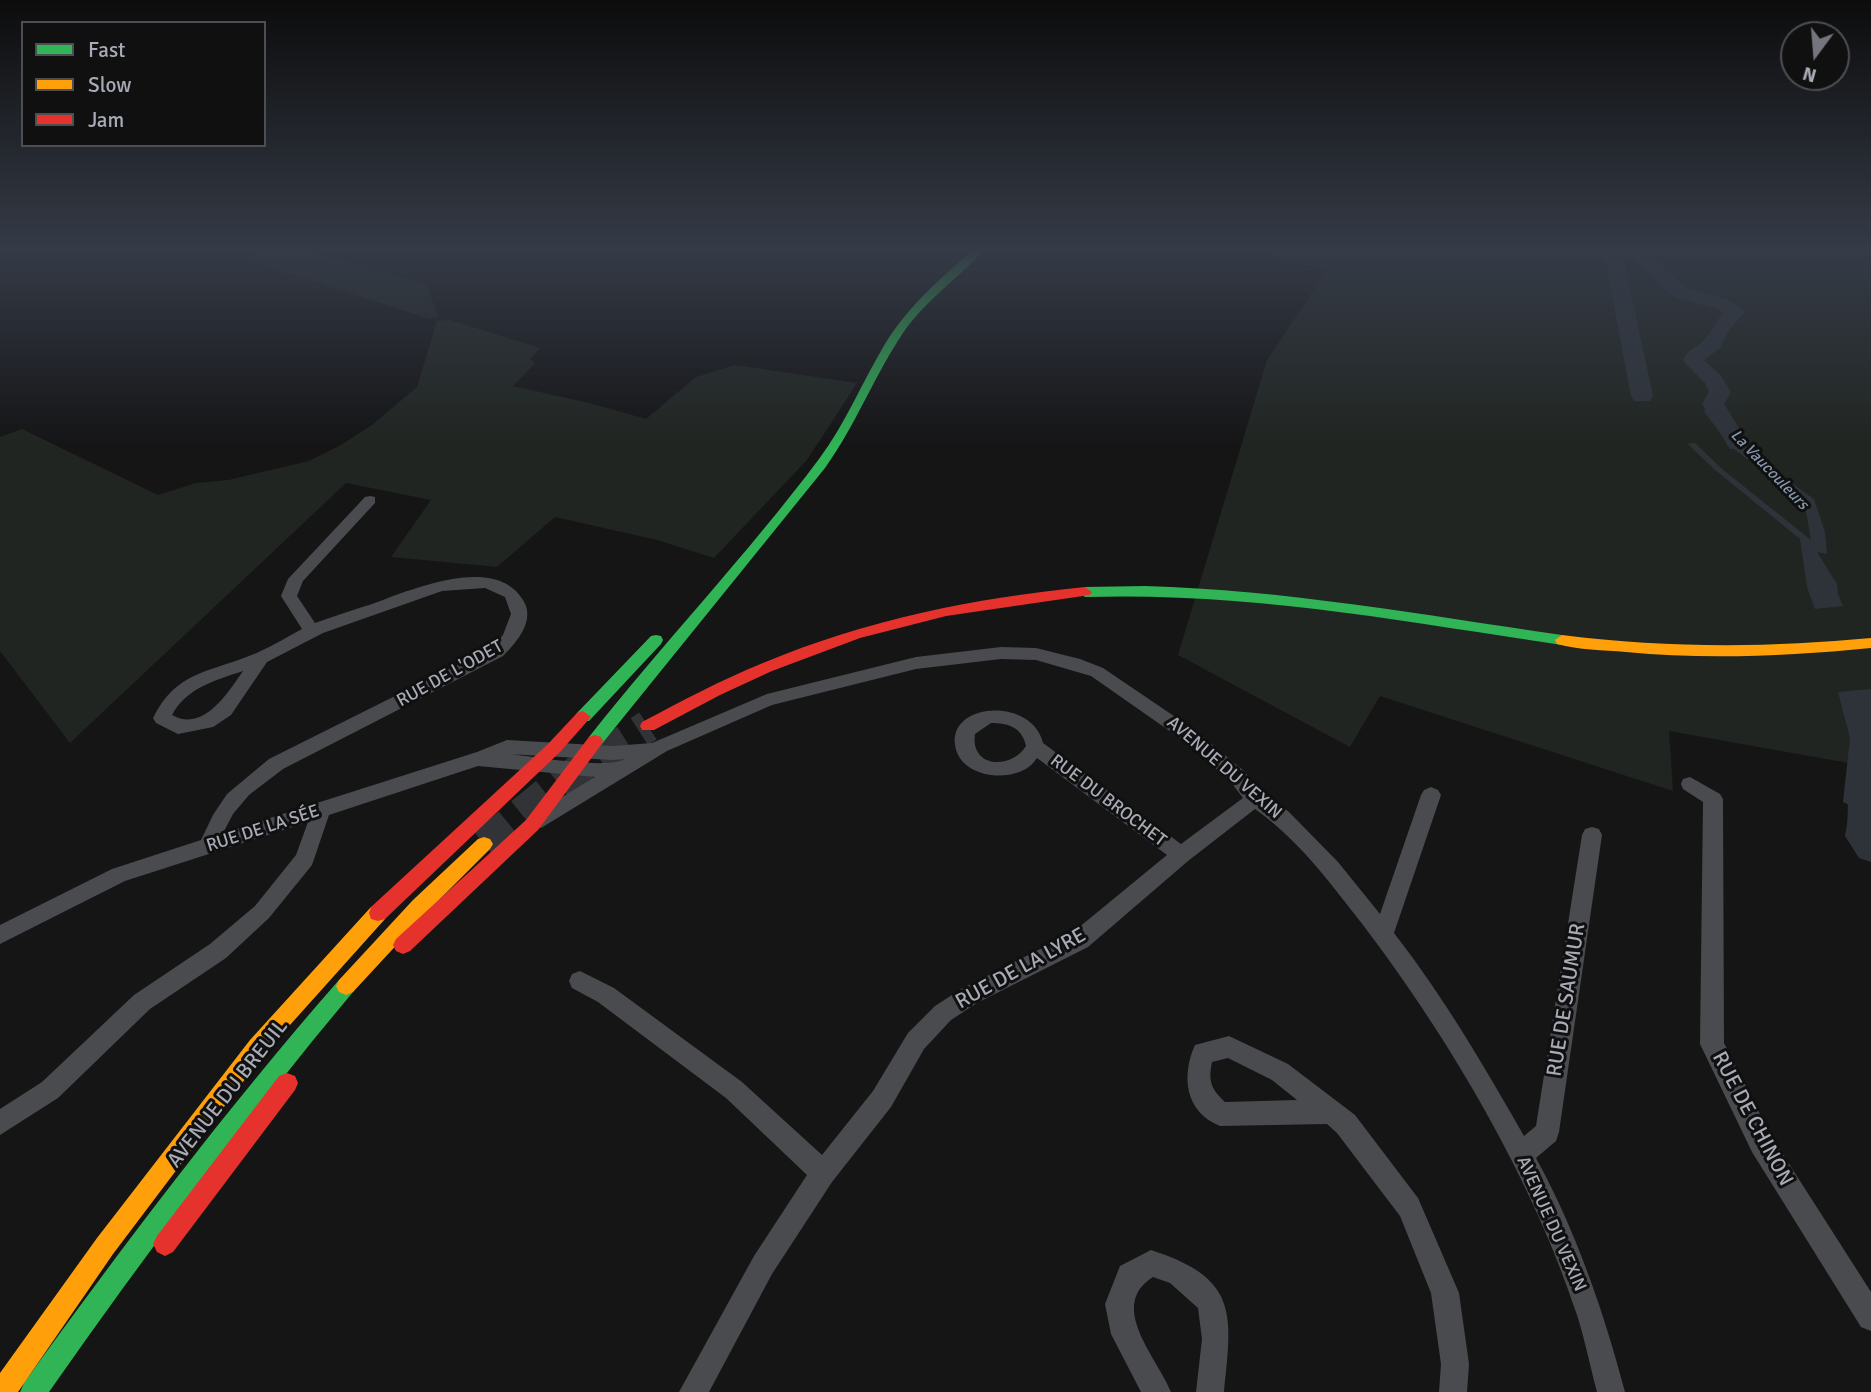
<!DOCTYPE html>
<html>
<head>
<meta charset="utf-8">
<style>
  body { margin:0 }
  #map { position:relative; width:1871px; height:1392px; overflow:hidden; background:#151516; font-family:Signika,sans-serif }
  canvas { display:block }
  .legend { position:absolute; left:21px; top:21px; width:245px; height:126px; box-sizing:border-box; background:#101011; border:2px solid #4d4e53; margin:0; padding:9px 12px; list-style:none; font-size:21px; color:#a8abb5 }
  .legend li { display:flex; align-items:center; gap:14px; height:35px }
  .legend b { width:35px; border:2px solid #4d4e53 }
  .north { position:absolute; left:1780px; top:21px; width:70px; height:70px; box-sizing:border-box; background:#101011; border:2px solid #4d4e53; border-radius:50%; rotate:196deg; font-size:19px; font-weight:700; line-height:28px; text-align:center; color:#a8abb5 }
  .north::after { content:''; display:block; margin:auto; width:24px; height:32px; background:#75767d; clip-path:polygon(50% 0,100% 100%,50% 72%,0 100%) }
</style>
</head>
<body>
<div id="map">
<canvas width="1871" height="1392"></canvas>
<ul class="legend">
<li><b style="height:9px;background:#30b455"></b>Fast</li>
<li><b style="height:9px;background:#ff9f0a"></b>Slow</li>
<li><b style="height:9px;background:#e5322d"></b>Jam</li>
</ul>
<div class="north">N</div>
</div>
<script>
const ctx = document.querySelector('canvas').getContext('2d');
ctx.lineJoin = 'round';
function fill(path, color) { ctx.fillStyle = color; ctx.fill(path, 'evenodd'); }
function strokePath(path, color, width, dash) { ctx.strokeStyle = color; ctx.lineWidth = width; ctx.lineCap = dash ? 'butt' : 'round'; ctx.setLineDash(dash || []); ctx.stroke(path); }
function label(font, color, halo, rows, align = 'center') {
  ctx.font = font + ' Signika,sans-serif'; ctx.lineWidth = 6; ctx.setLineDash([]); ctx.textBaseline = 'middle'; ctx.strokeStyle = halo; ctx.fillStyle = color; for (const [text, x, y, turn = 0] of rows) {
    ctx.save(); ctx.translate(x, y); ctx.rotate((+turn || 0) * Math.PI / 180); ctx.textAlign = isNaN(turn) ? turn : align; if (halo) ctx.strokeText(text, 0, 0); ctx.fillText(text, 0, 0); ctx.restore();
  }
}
const green = new Path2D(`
  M259,252H310L427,285L438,316L430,319L243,259Z
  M1260,252H1871V767L1669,731L1673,791L1380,696L1350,747L1178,655L1267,360L1327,270Z
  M450,320L540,348L530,359L535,363L513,386L589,403L646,419L696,377L735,365L857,383L807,460L714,558L657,540L555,517L497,567L391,557L431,500L346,483L70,743L0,651V437L22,429L158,495L196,483L228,480L309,461L341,445L372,425L417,387L437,321Z`);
const water = new Path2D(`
  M1703,410L1729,412L1725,417L1763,463L1814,499L1825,532L1827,554L1817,552L1837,584L1838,594L1843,606L1815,609L1807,587L1800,539L1714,469L1688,444L1695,443L1722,469L1811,540L1806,512L1796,496L1730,446Z
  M1871,689V816L1843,802L1850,738L1838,692Z`);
const river = new Path2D(`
  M1604,252H1622L1653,396L1650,401H1634L1631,396Z
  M1635,252H1653L1651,257L1688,289L1729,300L1745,312L1730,329L1720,348L1704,360L1721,376L1731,392L1724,404L1749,444L1746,449H1730L1702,404L1709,392L1705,383L1683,361C1687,349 1695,349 1703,341C1711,334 1716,321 1723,313L1715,308L1674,297L1636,262L1633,258Z
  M1866,761L1871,762V862L1859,858L1845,836C1851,813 1844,784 1855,764Z`);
const primaryTunnel = new Path2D(`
  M484,844L559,783L648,726`);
const street = new Path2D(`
  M370,496L375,497V503L303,581L297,596L315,623C334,616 353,610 372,604C410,590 495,553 523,600C536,620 517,642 503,656L283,769L249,795L233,814L223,833L477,752L507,740L613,746L652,743L767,694L916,657L1001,647L1036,648L1080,659L1103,668L1196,731L1244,771L1262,794L1288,811L1338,862L1380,914L1421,795L1424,790L1431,787L1438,790L1441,795L1394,933C1444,997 1484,1066 1524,1136L1536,1126L1582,835L1585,829L1592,827L1599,829L1602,835L1559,1132L1556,1141L1536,1158C1576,1231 1604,1312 1625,1392H1597C1590,1366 1585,1340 1577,1315C1533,1180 1449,1038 1363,925C1331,884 1299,840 1255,809L1188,861L1088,947L977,1003L951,1020L924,1049L891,1107L832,1182L772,1274L709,1392H679L754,1256L807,1175L726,1098L598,1002L572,988L569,981L572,974L580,971L614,988L742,1082L822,1155L873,1091L908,1033L935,1006L961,989L1072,933L1167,855L1037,758C1021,785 960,781 955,745C949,702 1032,697 1043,743L1181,844L1243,798L1230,781L1184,741L1091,676L1036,660L1001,659L916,669L772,705L667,751L541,828L534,826L531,820L534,814L595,777L478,766L329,815L312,865L269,918L226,958L150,1009L58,1098L0,1135V1109L42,1082L134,995L210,944L255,906L296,855L308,822L125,881L0,944V925L112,869L201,840L213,815L227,794L269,759L491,648L503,635L511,614L505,597L485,588L442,591L323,633L267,662L231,715L213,727L178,734L156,723L153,718C176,672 206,673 249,656C268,649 285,638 302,629L281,596L288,579L365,497ZM243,671C228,692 204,733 172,715C186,688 216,680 243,671ZM991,723C1008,723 1022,727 1026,746C1011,770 970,768 975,734ZM508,754L613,760L625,759C605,770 534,756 508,754Z
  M1690,777L1720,794L1723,799L1724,1043L1770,1134L1871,1292V1331L1861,1327L1752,1152L1700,1044L1703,802L1683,789L1681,784L1683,779Z
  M1229,1036L1288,1064L1355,1115L1418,1198L1459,1293L1469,1364L1467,1392H1439L1441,1364L1431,1293L1400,1216L1337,1133L1327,1124L1220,1126C1185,1112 1181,1076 1195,1045ZM1228,1058L1272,1080L1297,1100L1225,1102C1211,1089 1208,1081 1212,1062Z
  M1151,1250C1237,1278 1233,1311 1224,1392H1196L1202,1339L1198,1308L1170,1283L1153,1277C1107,1306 1157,1357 1171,1392H1141L1111,1334L1105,1304L1120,1266Z`);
const fast = new Path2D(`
  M971,252H982C956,280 925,301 903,333C874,376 856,425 825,468L601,745H589L587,741L589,737C664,642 747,555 819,459C846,423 862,382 885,344C907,308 939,279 971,252Z
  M1145,586C1286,590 1423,615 1562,635L1569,640L1562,645C1401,621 1249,592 1085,597L1078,592L1085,587Z
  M656,635L661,636L663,640L661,644L589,721H577L575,717L577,713L651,636Z
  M346,977L353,980L356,986L353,992C245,1121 145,1255 49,1392H20L24,1383C124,1244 227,1108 339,980Z`);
const slow = new Path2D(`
  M1562,635C1665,648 1767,648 1871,638V648C1789,656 1707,660 1626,652C1603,650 1579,650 1557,644L1555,640Z
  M484,837L490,839L493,844L490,849L427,912L353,992L346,995L339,992L336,986L339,980L413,900L478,839Z
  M378,905L385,907L387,913L385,919L264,1054L113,1254L18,1392H0V1373L97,1238L250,1040L371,907Z`);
const jam = new Path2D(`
  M1085,587L1092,592L1090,595L946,616L860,638L772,671L720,695L654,730H642L640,726L642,722C682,701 721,680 763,663C866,620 974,598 1085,587Z
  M583,711L591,717L560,752L385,919L378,921L371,919L369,913L371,907L548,744L577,713Z
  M595,735L601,737L603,741L601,745L538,830L410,951L403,954L396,951L393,945L396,939L526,820L589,737Z
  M287,1073L295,1076L298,1083L295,1090L173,1252L165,1256L157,1252L153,1244L157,1236L279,1076Z`);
const farWaternames = [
  ["La Vaucouleurs",1769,470,46]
];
const streetNames = [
  ["RUE DE L'ODET",450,674,-29],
  ["AVENUE DU VEXIN",1224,768,41],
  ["RUE DU BROCHET",1108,801,37],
  ["RUE DE LA SÉE",263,829,-18],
  ["AVENUE DU VEXIN",1551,1224,66]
];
const nearStreetnames = [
  ["RUE DE LA LYRE",1021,969,-29],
  ["RUE DE SAUMUR",1567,1000,-81],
  ["AVENUE DU BREUIL",228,1094,-52],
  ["RUE DE CHINON",1752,1119,62]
];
fill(green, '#202521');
fill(water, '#2e333a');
fill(river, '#2e333a');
strokePath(primaryTunnel, '#323336', 32, [32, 16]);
fill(street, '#4a4b4e');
fill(fast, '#30b455');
fill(slow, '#ff9f0a');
fill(jam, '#e5322d');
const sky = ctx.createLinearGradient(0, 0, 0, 447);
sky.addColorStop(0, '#0c0c0c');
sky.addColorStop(0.56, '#353b47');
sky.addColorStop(1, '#353b4700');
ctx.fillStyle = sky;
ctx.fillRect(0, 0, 1871, 447);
label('italic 16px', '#8496ac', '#101011', farWaternames);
label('18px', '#a8abb5', '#101011', streetNames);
label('21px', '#a8abb5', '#101011', nearStreetnames);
</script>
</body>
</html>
